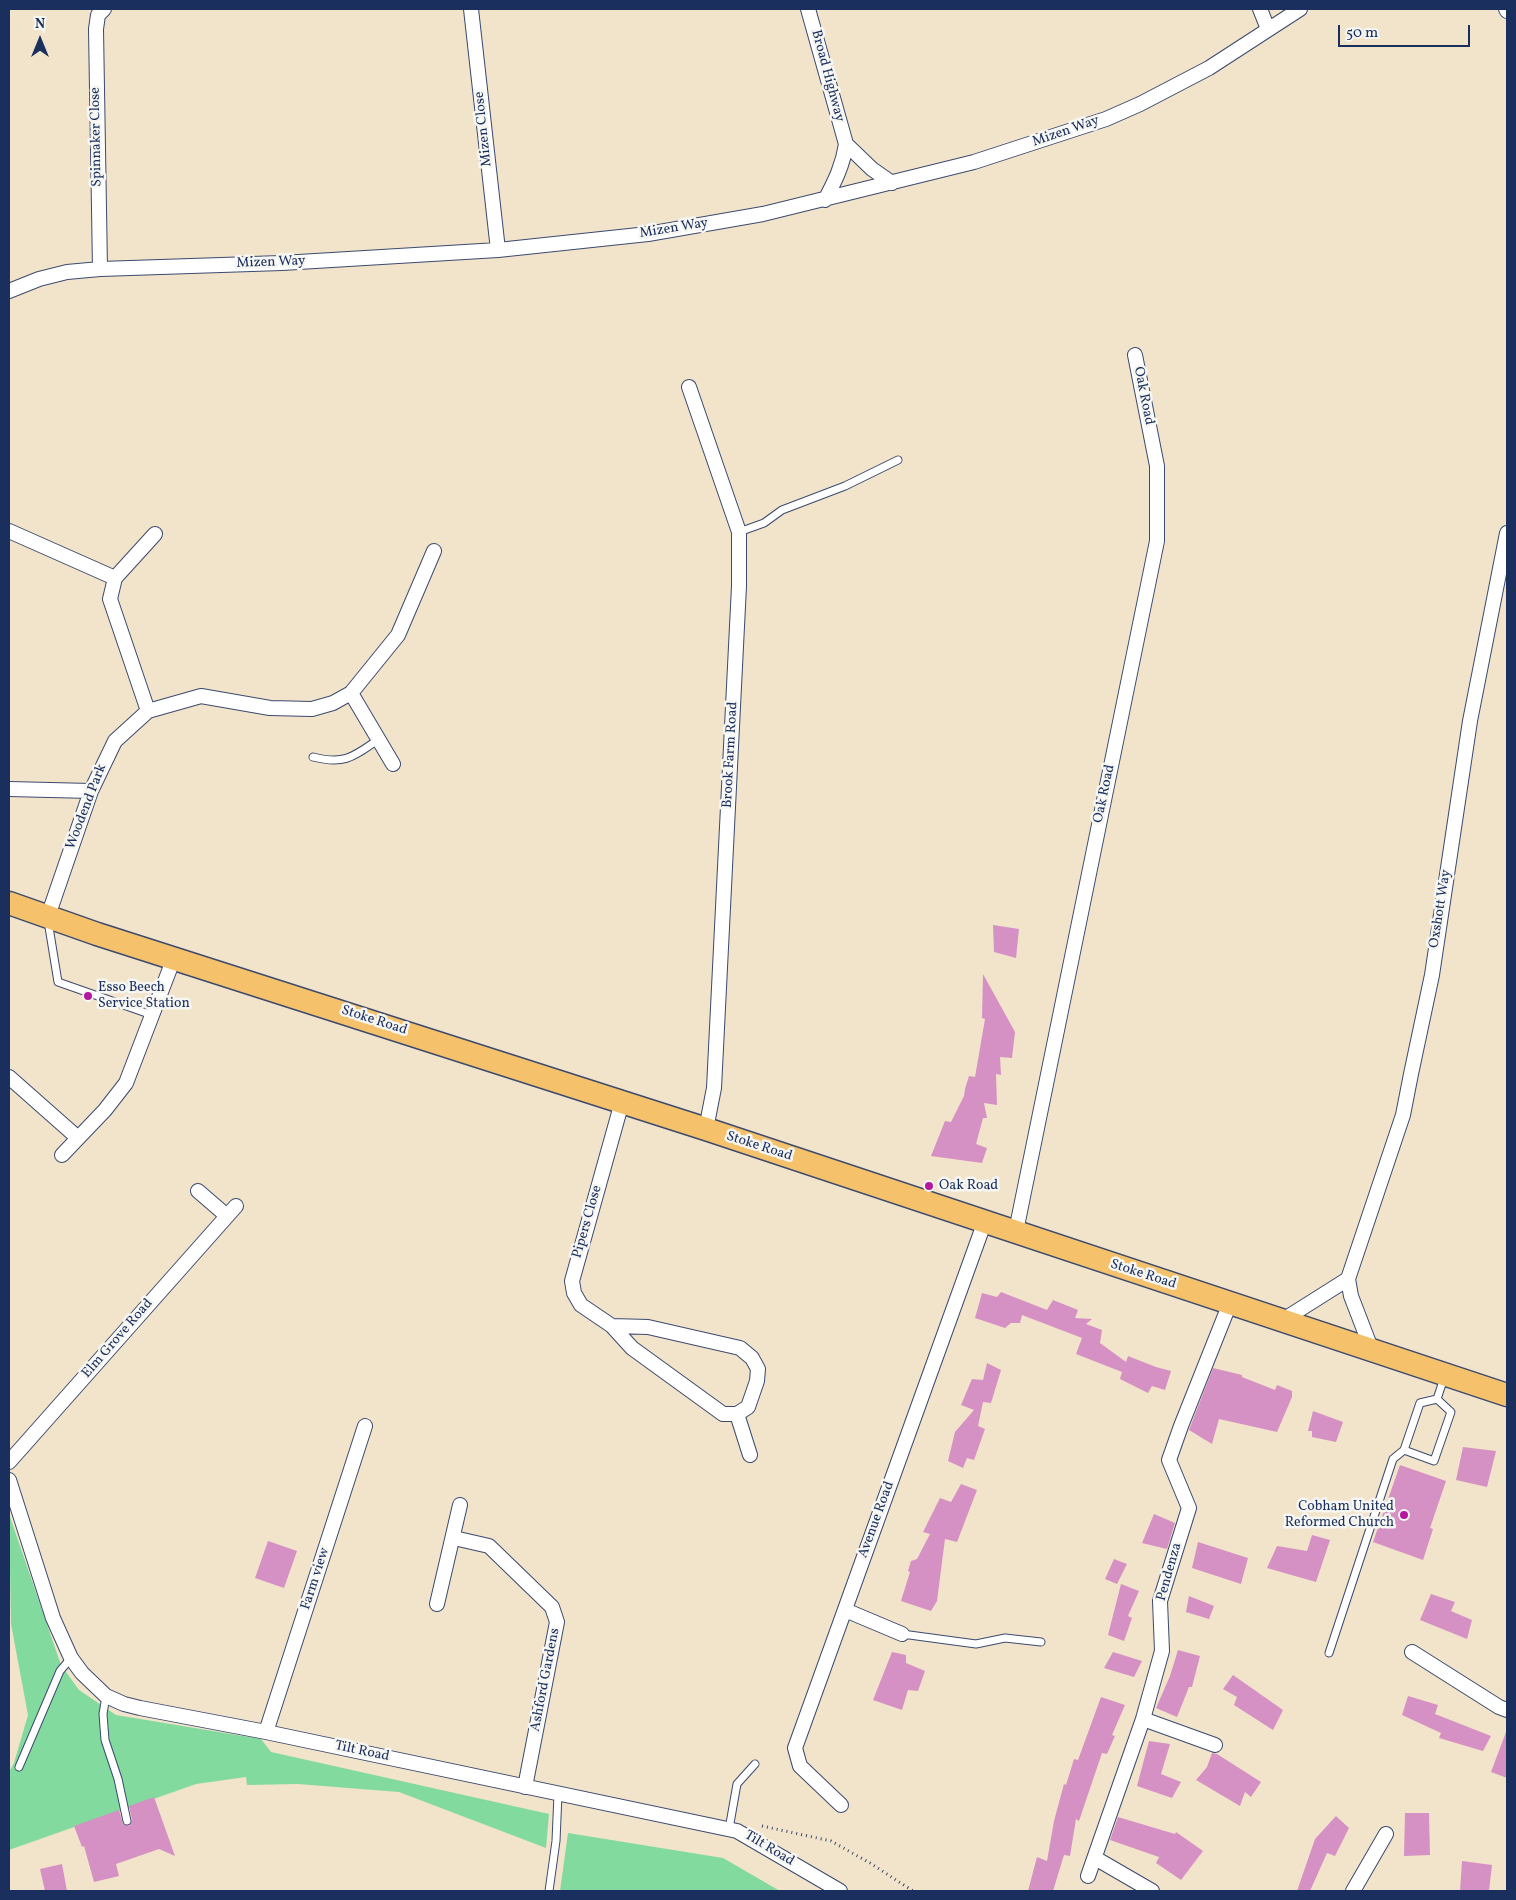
<!DOCTYPE html>
<html>
<head>
<meta charset="utf-8">
<style>
  body { margin:0 }
  #map { position:relative; width:1516px; height:1900px; overflow:hidden; background:#f2e3cb; font-family:Vollkorn,serif }
  canvas { display:block }
  .frame { position:absolute; inset:0; border:10px solid #1b2f5e; pointer-events:none }
  .north { position:absolute; left:15px; top:15px; width:50px; height:50px; -webkit-text-stroke:4px #f6f6f2; paint-order:stroke; rotate:0deg; font-size:14px; font-weight:700; line-height:20px; text-align:center; color:#1b2f5e }
  .north::after { content:''; display:block; margin:auto; width:18px; height:22px; background:#1b2f5e; clip-path:polygon(50% 0,100% 100%,50% 72%,0 100%) }
  .scale { position:absolute; left:1338px; top:25px; width:132px; height:22px; box-sizing:border-box; border:2px solid #1b2f5e; border-top:0; padding-left:6px; font-size:15px; line-height:18px; white-space:nowrap; color:#1b2f5e; -webkit-text-stroke:4px #f6f6f2; paint-order:stroke }
</style>
</head>
<body>
<div id="map">
<canvas width="1516" height="1900"></canvas>
<div class="frame"></div>
<div class="north">N</div>
<div class="scale">50 m</div>
</div>
<script>
const ctx = document.querySelector('canvas').getContext('2d');
ctx.lineJoin = 'round';
function fill(path, color) { ctx.fillStyle = color; ctx.fill(path, 'evenodd'); }
function strokePath(path, color, width, dash) { ctx.strokeStyle = color; ctx.lineWidth = width; ctx.lineCap = dash ? 'butt' : 'round'; ctx.setLineDash(dash || []); ctx.stroke(path); }
function label(font, color, halo, rows, align = 'center') {
  ctx.font = font + ' Vollkorn,serif'; ctx.lineWidth = 5; ctx.setLineDash([]); ctx.textBaseline = 'middle'; ctx.strokeStyle = halo; ctx.fillStyle = color; for (const [text, x, y, turn = 0] of rows) {
    ctx.save(); ctx.translate(x, y); ctx.rotate((+turn || 0) * Math.PI / 180); ctx.textAlign = isNaN(turn) ? turn : align; if (halo) ctx.strokeText(text, 0, 0); ctx.fillText(text, 0, 0); ctx.restore();
  }
}
const green = new Path2D(`
  M9,1514L61,1665L79,1690L116,1715L261,1739L271,1752L549,1814L546,1848L399,1792L298,1784L247,1785L246,1777L196,1784L9,1850V1772L14,1763L28,1715L11,1624Z
  M568,1833L723,1858L780,1891H560Z`);
const building = new Path2D(`
  M993,925L1019,929L1016,958L994,952Z
  M983,974L1015,1032L1012,1058L1000,1057L1001,1075L996,1074L997,1105L984,1103L987,1118H983L976,1144L987,1148L982,1163L931,1156L945,1121L951,1122L964,1096L965,1089L969,1076L975,1077L985,1019L982,1018Z
  M1001,1292L1047,1310L1053,1300L1078,1310L1075,1318L1092,1319L1086,1324L1102,1330L1100,1343L1126,1362L1128,1356L1156,1367L1171,1371L1165,1390L1152,1386L1148,1393L1120,1379L1122,1372L1076,1354L1082,1338L1022,1315L1020,1323H1011L1005,1328L975,1318L982,1293L997,1297Z
  M987,1363L1001,1370L991,1403L983,1402L978,1426L985,1429L974,1460L967,1458L963,1468L948,1461L955,1432L974,1410L961,1405L972,1379L983,1380Z
  M1213,1368L1242,1375V1377L1275,1390L1277,1385L1292,1391V1397L1277,1432L1219,1419L1212,1444L1189,1430Z
  M1313,1411L1343,1422L1336,1442L1312,1437V1431H1308Z
  M1463,1447L1496,1451L1487,1487L1456,1480Z
  M1400,1465L1446,1481L1430,1528L1433,1529L1423,1560L1373,1542Z
  M961,1484L977,1490L957,1542L945,1539L937,1601L931,1611L901,1601L910,1572L908,1571L911,1561L917,1559L930,1534L923,1532L940,1498L951,1502Z
  M1154,1514L1175,1523L1167,1549L1142,1543Z
  M1312,1535L1330,1540L1316,1582L1267,1568L1277,1546L1307,1551Z
  M268,1541L297,1551L284,1588L255,1578Z
  M1198,1542L1248,1558L1241,1584L1192,1568Z
  M1114,1559L1127,1564L1117,1584L1105,1579Z
  M1121,1584L1139,1591L1128,1616L1132,1618L1124,1641L1108,1635Z
  M1431,1594L1455,1602L1451,1611L1472,1620L1467,1639L1420,1620Z
  M1189,1596L1214,1606L1209,1619L1186,1612Z
  M1178,1650L1200,1656L1192,1687H1189L1177,1717L1156,1708L1170,1676Z
  M892,1652L906,1655V1663L925,1671L918,1691L908,1690L902,1710L873,1700Z
  M1113,1652L1142,1661L1134,1677L1104,1668Z
  M1233,1675L1283,1710L1273,1730L1234,1705L1237,1697L1223,1689Z
  M1408,1696L1438,1705L1435,1714L1491,1736L1483,1751L1439,1738L1441,1733L1402,1715Z
  M1101,1697L1125,1705L1112,1735L1115,1736L1107,1754L1102,1753L1079,1821L1076,1819L1070,1856L1064,1855L1053,1891H1028L1037,1857L1047,1861L1054,1821L1064,1784L1066,1785L1074,1759L1078,1760Z
  M1506,1732H1507V1778L1491,1772Z
  M1149,1741L1170,1744L1161,1774L1181,1782L1172,1798L1137,1786Z
  M1212,1753L1217,1754L1261,1782L1251,1797L1245,1792L1240,1806L1196,1780L1207,1767Z
  M154,1797L175,1856L159,1849L116,1864L119,1876L94,1882L84,1846L82,1847L74,1826L119,1810L123,1824L129,1826L132,1820L129,1806Z
  M1405,1813H1429L1430,1855L1404,1856Z
  M1336,1816L1349,1828L1335,1856L1327,1853L1310,1891H1297L1315,1839Z
  M1118,1817L1175,1834L1176,1832L1203,1851L1181,1880L1156,1863L1159,1857L1110,1840Z
  M1462,1861L1492,1865L1489,1891H1460Z
  M62,1864L67,1891H45L40,1869Z`);
const path = new Path2D(`
  M762,1826L831,1841L870,1863L913,1891`);
const service = new Path2D(`
  M739,532L764,523L782,510L845,486L898,460
  M313,757C345,765 353,757 379,739
  M48,921L58,982L152,1015
  M1404,1450L1434,1461L1451,1412L1437,1399
  M902,1634L976,1644L1005,1638L1041,1642
  M1329,1653L1393,1459L1404,1450L1420,1403L1437,1399L1444,1378
  M106,1696L103,1714L105,1740L118,1779L127,1821
  M19,1767L60,1671L71,1658
  M729,1829L737,1784L755,1764
  M549,1891L556,1841L558,1794`);
const minor = new Path2D(`
  M471,9L498,250
  M808,9L846,144C843,165 835,181 825,200
  M1260,9L1268,29
  M1506,9L1507,11
  M846,144L872,169L892,183
  M100,269L96,29L98,15L104,9
  M9,291L39,279L67,272L100,269L282,263L498,250L648,234L763,214L974,162L1106,119L1140,104L1209,68L1300,9
  M689,387L739,532V586L714,1088L706,1129
  M9,531L115,578
  M351,693L393,764
  M148,711L110,599L115,578L155,534
  M9,789L91,791
  M48,916L91,791L115,741L148,711L201,696L270,708L312,709L333,703L351,693L398,635L434,551
  M9,1077L78,1138
  M62,1155L105,1110L126,1083L174,958
  M198,1191L227,1216
  M1016,1231L1157,541V466L1135,355
  M1283,1320L1348,1279
  M612,1326L648,1327L740,1348L752,1358L758,1369L757,1381L748,1407L737,1414H723L632,1348L612,1326L581,1305L574,1293L572,1281L622,1102
  M1371,1348L1351,1296L1348,1279L1403,1115L1411,1074L1432,975L1470,721L1507,533
  M737,1414L750,1455
  M9,1462L236,1206
  M9,1480L53,1618L71,1658L82,1673L106,1696L124,1704L140,1708L266,1732L737,1831L840,1891
  M454,1538L489,1546L552,1607L557,1622L525,1787
  M437,1604L460,1505
  M845,1610L902,1634
  M1412,1652L1499,1707L1507,1710
  M1143,1719L1215,1745
  M266,1732L365,1426
  M841,1805L800,1766L795,1748L985,1221
  M1095,1858L1152,1891
  M1088,1876L1143,1719L1162,1651L1160,1601L1189,1508L1169,1460L1181,1426L1230,1303
  M1353,1891L1386,1834`);
const primary = new Path2D(`
  M9,903L97,934L706,1129L1507,1395`);
const markers = [
  [88,996,5,"#b5179e"],
  [929,1186,5,"#b5179e"],
  [1404,1515,5,"#b5179e"]
];
const streetNames = [
  ["Broad Highway",827,76,75],
  ["Mizen Close",484,129,-96],
  ["Mizen Way",1066,132,-19],
  ["Spinnaker Close",97,137,-91],
  ["Mizen Way",674,229,-9],
  ["Mizen Way",271,263,-2],
  ["Oak Road",1143,396,79],
  ["Brook Farm Road",731,755,-87],
  ["Oak Road",1105,794,-78],
  ["Woodend Park",87,807,-69],
  ["Oxshott Way",1441,909,-81],
  ["Stoke Road",374,1021,18],
  ["Stoke Road",759,1147,18],
  ["Pipers Close",588,1222,-74],
  ["Stoke Road",1143,1275,18],
  ["Elm Grove Road",118,1339,-49],
  ["Avenue Road",877,1520,-70],
  ["Pendenza",1170,1572,-74],
  ["Farm view",316,1579,-72],
  ["Ashford Gardens",546,1680,-79],
  ["Tilt Road",362,1752,12],
  ["Tilt Road",769,1849,31]
];
const poiNames = [
  ["Esso Beech",98,988],
  ["Service Station",98,1004],
  ["Oak Road",939,1186],
  ["Cobham United",1394,1507,"right"],
  ["Reformed Church",1394,1523,"right"]
];
fill(green, '#82da9e');
fill(building, '#d591c4');
strokePath(service, '#3b4a6e', 9);
strokePath(minor, '#3b4a6e', 16);
strokePath(primary, '#3b4a6e', 25);
strokePath(path, '#3b4a6e', 3, [1, 4]);
strokePath(service, '#fff', 7);
strokePath(minor, '#fff', 14);
strokePath(primary, '#f5c16b', 22);
for (const [x, y, r, color] of markers) { const dot = new Path2D(); dot.arc(x, y, r, 0, 2 * Math.PI); ctx.fillStyle = color; ctx.fill(dot); strokePath(dot, '#f6f6f2', 2); }
label('14px', '#1b2f5e', '#f6f6f2', streetNames);
label('14px', '#1b2f5e', '#f6f6f2', poiNames, 'left');
</script>
</body>
</html>
